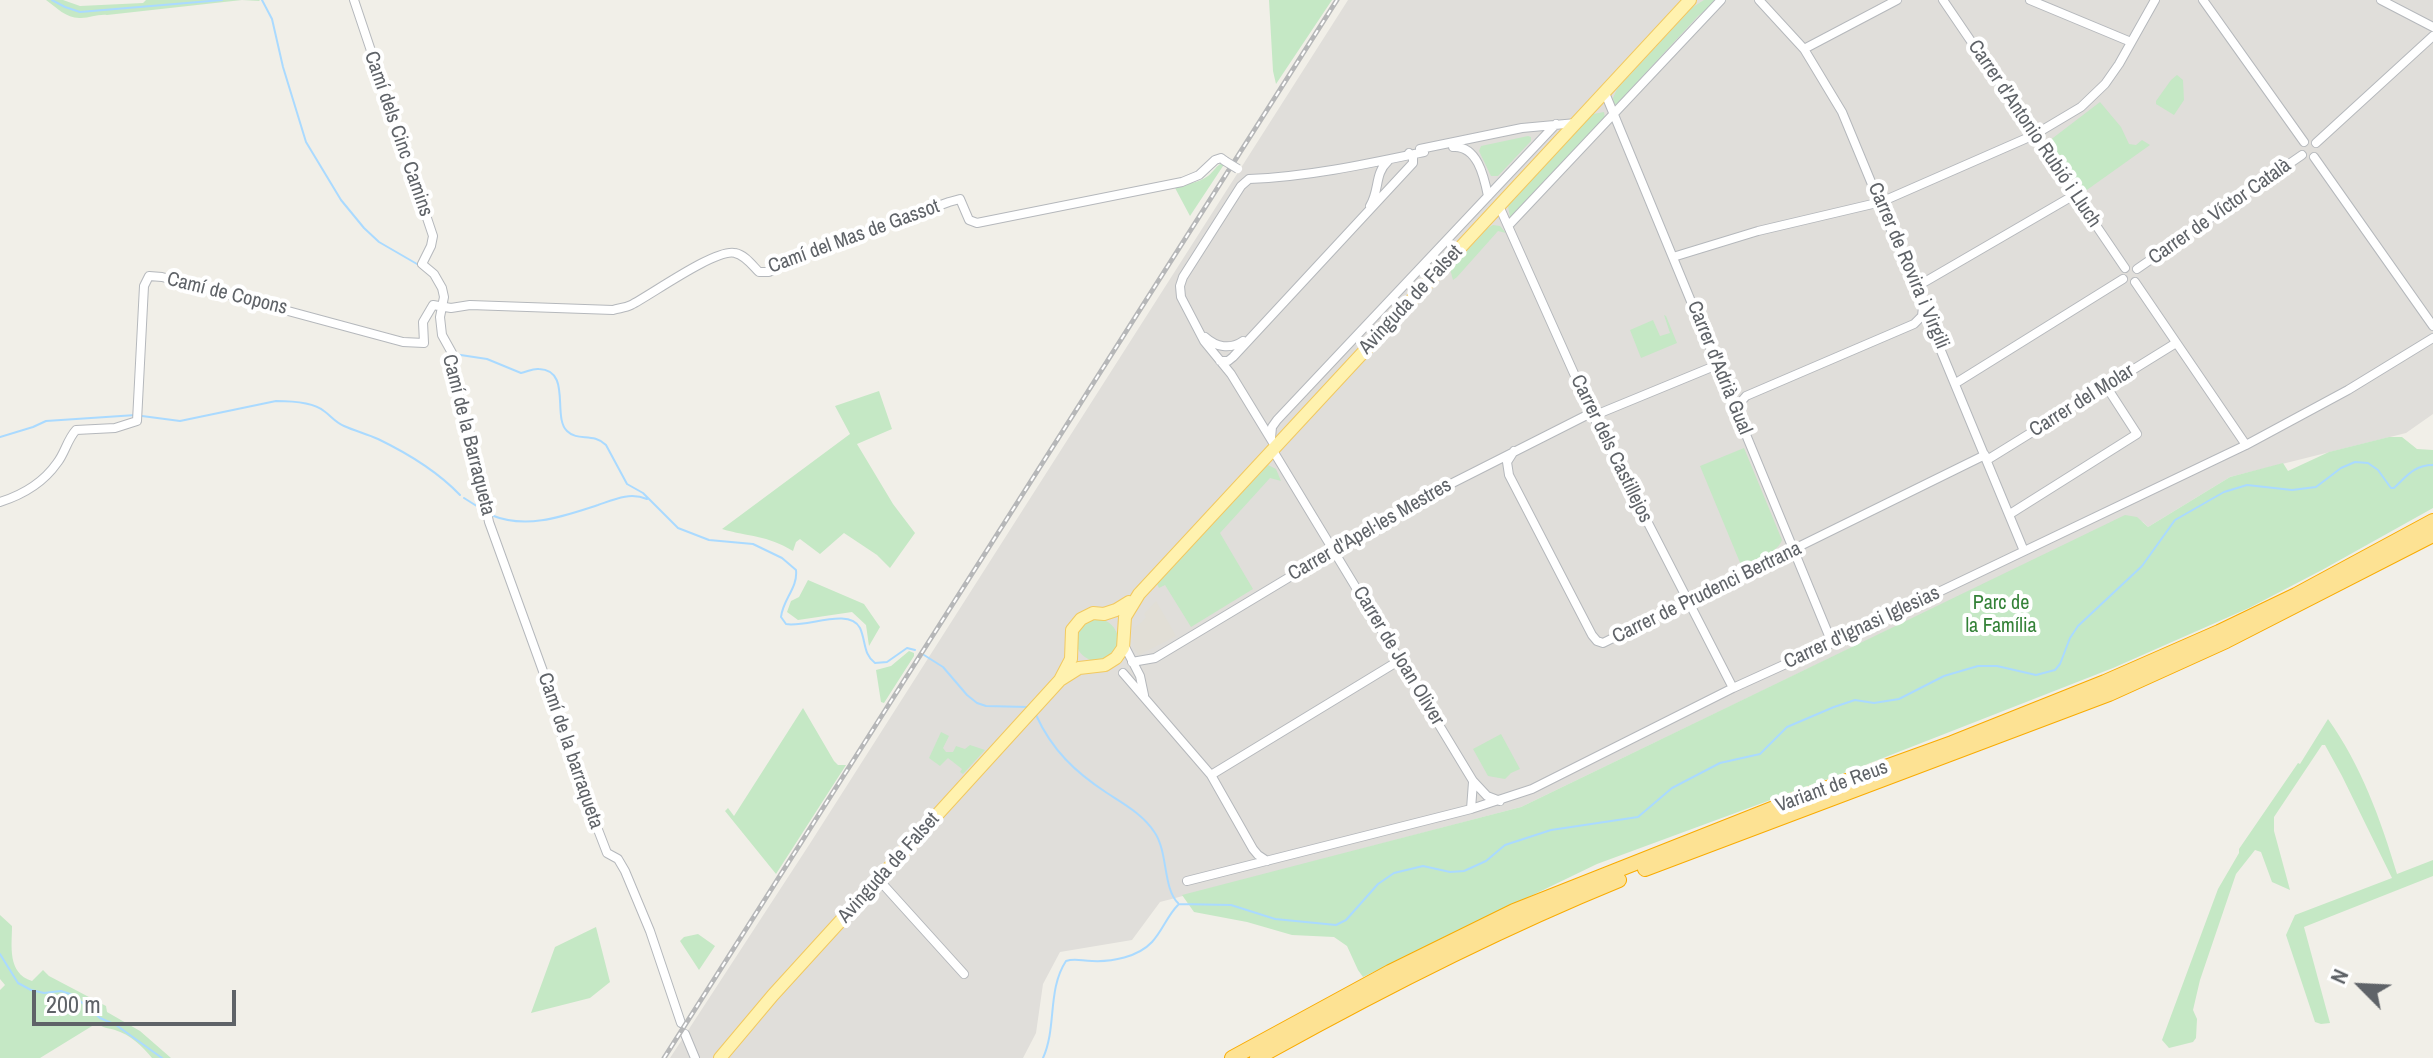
<!DOCTYPE html>
<html>
<head>
<meta charset="utf-8">
<style>
  body { margin:0 }
  #map { position:relative; width:2433px; height:1058px; overflow:hidden; background:#f1efe8; font-family:"Archivo Narrow",sans-serif }
  canvas { display:block }
  .north { position:absolute; left:2321px; top:946px; width:80px; height:80px; -webkit-text-stroke:6px #fff; paint-order:stroke; rotate:294deg; font-size:22px; font-weight:700; line-height:32px; text-align:center; color:#5f6368 }
  .north::after { content:''; display:block; margin:auto; width:28px; height:36px; background:#5f6368; clip-path:polygon(50% 0,100% 100%,50% 72%,0 100%) }
  .scale { position:absolute; left:32px; top:990px; width:204px; height:36px; box-sizing:border-box; border:4px solid #5f6368; border-top:0; padding-left:10px; font-size:24px; line-height:28px; white-space:nowrap; color:#5f6368; -webkit-text-stroke:6px #fff; paint-order:stroke }
</style>
</head>
<body>
<div id="map">
<canvas width="2433" height="1058"></canvas>
<div class="north">N</div>
<div class="scale">200 m</div>
</div>
<script>
const ctx = document.querySelector('canvas').getContext('2d');
ctx.lineJoin = 'round';
function fill(path, color) { ctx.fillStyle = color; ctx.fill(path, 'evenodd'); }
function strokePath(path, color, width, dash) { ctx.strokeStyle = color; ctx.lineWidth = width; ctx.lineCap = dash ? 'butt' : 'round'; ctx.setLineDash(dash || []); ctx.stroke(path); }
function label(font, color, halo, rows, align = 'center') {
  ctx.font = font + ' "Archivo Narrow",sans-serif'; ctx.lineWidth = 8; ctx.setLineDash([]); ctx.textBaseline = 'middle'; ctx.strokeStyle = halo; ctx.fillStyle = color; for (const [text, x, y, turn = 0] of rows) {
    ctx.save(); ctx.translate(x, y); ctx.rotate((+turn || 0) * Math.PI / 180); ctx.textAlign = isNaN(turn) ? turn : align; if (halo) ctx.strokeText(text, 0, 0); ctx.fillText(text, 0, 0); ctx.restore();
  }
}
const industrial = new Path2D(`
  M1348,0H2433V414L2406,433L2230,477L2148,527L2143,522L2125,516L1521,807L1160,902L1132,940L1060,952L1043,984L1036,1033L1023,1058H670L809,845Z`);
const education = new Path2D(`
  M1156,601L1176,636L1139,655L1134,649L1132,629L1142,622L1146,617L1144,614Z`);
const green = new Path2D(`
  M46,0H63L80,6L143,3L146,0H259L260,1L242,0L107,15C98,14 90,18 81,18C67,19 57,8 46,0Z
  M1269,0H1332L1276,84L1273,71Z
  M1704,0H1718L1698,16L1616,105L1614,103L1613,98L1617,89L1693,7Z
  M2177,75L2183,80L2184,100L2174,115L2156,104V101L2171,80Z
  M2100,102L2121,127L2129,144L2136,145L2142,140L2150,145L2084,192L2049,141Z
  M1604,112L1605,118L1510,217L1508,206L1593,114Z
  M1528,136L1531,137V141L1498,176H1491L1479,151L1481,146Z
  M1223,162L1225,163L1190,216L1174,186C1185,184 1199,183 1208,176C1214,171 1216,166 1223,162Z
  M1493,225L1500,226L1506,233L1498,231L1457,277L1453,280L1450,269L1488,228Z
  M1664,315L1666,316L1677,343L1641,358L1630,330L1653,320L1660,336L1670,333Z
  M879,391L892,429L857,444L893,504L915,533L890,568L877,555L844,533L820,554L800,539L796,542L793,551C767,535 749,537 722,529L850,434L835,406Z
  M2389,437H2402L2417,449L2433,450V508L2322,570L2249,608L2113,668L1860,767L1597,864L1363,977L1358,970L1347,946L1334,937L1292,935L1247,922L1194,912L1182,895L1521,807L2125,515L2137,517L2148,527L2230,477L2283,463L2288,471L2329,452Z
  M1744,448L1782,540C1776,555 1755,559 1741,565L1700,466Z
  M1268,465L1276,469L1281,481L1270,478L1220,533L1253,589L1191,627L1165,585L1159,588L1157,584Z
  M808,580L864,604L880,627L869,646L866,625L852,612L798,620L787,612L791,601L799,597Z
  M1076 640a21 21 0 1 1 42 0a21 21 0 1 1-42 0Z
  M909,651L914,653V656L884,703L881,702L876,670L891,666Z
  M803,708L834,761L838,765H846L776,874L725,811L728,808L734,816Z
  M2328,719C2361,765 2381,820 2397,874L2433,860V876L2304,927L2330,1023L2321,1024L2315,1022L2286,935L2295,915L2392,878L2342,776L2325,745H2322L2274,817V831L2290,890L2272,882L2261,852L2255,850L2236,874L2200,980L2193,1010L2197,1019L2196,1038L2193,1042L2169,1048L2162,1040L2218,889L2239,853V849L2298,763L2300,764Z
  M941,732L949,736L943,748L946,752H953L956,746L965,749L970,745L985,750L963,774L960,772L962,769L948,758L940,766L929,758Z
  M1501,734L1520,769L1511,773L1505,779L1488,776L1473,749Z
  M0,915L12,926C12,946 7,973 32,981L43,970L49,976L106,1006L107,1012L140,1031L171,1058H152C142,1046 131,1035 115,1030C108,1028 103,1028 97,1023L40,1058H0V990L5,985L0,979Z
  M596,927L610,982L590,998L531,1013L555,947Z
  M698,934L715,946L699,970L680,941L684,937Z`);
const stream = new Path2D(`
  M52,0L65,7L80,12L222,0
  M262,0L272,19L283,67L306,142L341,200L364,228L379,242L417,264
  M454,354L487,359L521,373C527,372 533,368 539,369C572,370 552,417 567,431C578,442 593,432 606,445L627,484L643,493L678,528L709,540L753,544L782,558L796,570C798,588 783,599 781,617L786,624C806,628 849,607 860,628C866,641 863,654 875,663L887,662L907,648L915,650
  M142,416L180,421L276,401C291,401 313,402 324,411C331,416 335,422 344,426C355,431 367,434 378,439C407,453 438,472 460,495
  M0,437L33,427L46,421L136,415
  M464,498L483,510
  M491,515C527,530 564,516 598,505C615,499 630,492 647,499
  M924,655L943,667L967,695L977,703L986,706L1027,707
  M1036,715C1052,750 1075,772 1107,793C1124,804 1144,815 1155,833C1168,853 1163,888 1178,903
  M1179,904L1231,905L1275,919L1336,925L1346,920L1378,884L1394,873L1423,866L1450,872L1464,871L1486,861L1505,845L1551,830L1638,817L1672,788L1720,763L1760,754L1787,727L1834,707L1855,700L1874,703L1899,699L1944,676L1978,666H1997L2036,675L2055,670L2060,664L2070,638L2078,626L2142,566L2175,520L2224,492L2247,485L2292,490L2316,487L2341,468L2355,462L2368,463L2378,470L2391,488H2394C2407,476 2414,465 2433,465
  M0,954L18,983L31,990L44,993L61,991L73,995L100,1018L116,1025L162,1058
  M1043,1058C1057,1027 1047,990 1066,961C1075,958 1082,961 1092,961C1112,962 1138,957 1152,942C1163,930 1167,916 1178,905`);
const street = new Path2D(`
  M354,0L433,236L431,246L422,264L434,274L442,288L444,297L440,317L442,335L452,353L456,385L474,448L489,522L548,685L563,739L607,853L618,859L625,871L650,931L681,1023
  M1759,0L1804,49L1842,112L2024,551
  M1943,0L2125,268
  M2030,0L2131,42
  M2203,0L2304,142
  M2381,0L2433,27
  M1804,49L1897,0
  M1605,93L1832,643
  M2316,143L2433,36
  M1453,147C1477,145 1484,176 1488,196
  M1420,149L1522,128L1576,123
  M2314,157L2433,326
  M1370,206C1380,190 1374,174 1388,161
  M1499,206L1593,416L1733,688
  M1508,226L1721,0
  M1673,257L1758,231L1881,202L2034,135L2081,107L2105,84L2119,64L2155,0
  M2137,269L2302,155
  M2135,282L2246,445
  M1916,287L2076,194
  M1205,337C1216,347 1230,350 1243,341
  M1220,361H1228L1233,357L1413,163V158L1409,153
  M1956,383L2123,279
  M1738,413L1740,403L1746,396L1914,324L1922,316L1923,307
  M1593,416L1717,365
  M1271,438L1272,427L1277,420L1556,124
  M1275,446L1231,374L1204,341L1181,297L1180,286L1183,277L1241,186L1249,179C1307,177 1367,164 1424,152
  M1272,449L1473,781L1487,796L1500,801
  M1514,451L1507,462L1509,475L1592,635L1597,641L1603,643L1985,455
  M1987,460L2176,343
  M0,502C22,495 43,483 57,463C65,453 67,440 76,430L115,428L137,421L144,286L149,276L162,277L403,342L424,343L423,322L433,305L451,308L470,305L613,310C619,308 625,308 631,305C651,295 716,248 735,253C745,255 752,265 759,272H769L818,249L949,202L960,199L969,220L977,223L1182,182L1199,175L1215,160L1221,158L1225,161
  M2010,514L2137,434L2106,386
  M1124,645L1140,676L1144,695
  M1132,662L1155,658L1411,504L1591,413
  M1123,673L1211,775L1253,849L1258,855L1267,861
  M1211,775L1400,660
  M1471,809L1473,782
  M879,880L964,974
  M1187,881L1471,809L1532,789L1733,688L1832,643L2246,445L2348,390L2433,338
  M685,1034L695,1058`);
const primary = new Path2D(`
  M1060,680L1079,668L1105,665L1116,658L1123,648L1125,617L1139,594L1690,0
  M720,1058L773,995L1060,680L1071,659L1072,630L1081,619L1093,613L1104,614L1116,610L1129,602`);
const highway = new Path2D(`
  M1645,869L2109,694L2226,641L2433,535
  M1232,1058L1390,972L1514,911L1797,799L1952,743L2105,682L2219,632L2296,595L2433,521
  M1257,1058C1375,992 1494,931 1619,880`);
const rail = new Path2D(`
  M664,1058L1337,0`);
const streetBridge = new Path2D(`
  M1225,161L1238,169`);
const streetNames = [
  ["Camí dels Cinc Camins",398,134,71],
  ["Carrer d'Antonio Rubió i Lluch",2034,134,56],
  ["Carrer de Víctor Català",2220,212,-35],
  ["Camí del Mas de Gassot",854,237,-20],
  ["Carrer de Rovira i Virgili",1908,266,67],
  ["Camí de Copons",227,294,14],
  ["Avinguda de Falset",1411,300,-47],
  ["Carrer d'Adrià Gual",1719,368,68],
  ["Carrer del Molar",2082,401,-32],
  ["Camí de la Barraqueta",468,435,76],
  ["Carrer dels Castillejos",1611,449,64],
  ["Carrer d'Apel·les Mestres",1370,530,-30],
  ["Carrer de Prudenci Bertrana",1707,593,-26],
  ["Carrer d'Ignasi Iglesias",1862,628,-25],
  ["Carrer de Joan Oliver",1398,656,59],
  ["Camí de la barraqueta",570,751,71],
  ["Variant de Reus",1832,787,-20],
  ["Avinguda de Falset",889,868,-48]
];
const parkNames = [
  ["Parc de",2001,604],
  ["la Família",2001,627]
];
fill(industrial, '#e0deda');
fill(education, '#e1ded6');
fill(green, '#c5e8c5');
strokePath(stream, '#aadaff', 2);
strokePath(street, '#b5b8bc', 10);
strokePath(primary, '#f2c960', 14);
strokePath(highway, '#f9ab00', 16);
strokePath(street, '#fff', 8);
strokePath(primary, '#fff2af', 12);
strokePath(highway, '#fde293', 14);
strokePath(rail, '#b6b7b8', 5);
strokePath(rail, '#fff', 2, [6]);
strokePath(streetBridge, '#b5b8bc', 10, []);
strokePath(streetBridge, '#fff', 8);
label('20px', '#5f6368', '#fff', streetNames);
label('20px', '#348238', '#fff', parkNames);
</script>
</body>
</html>
